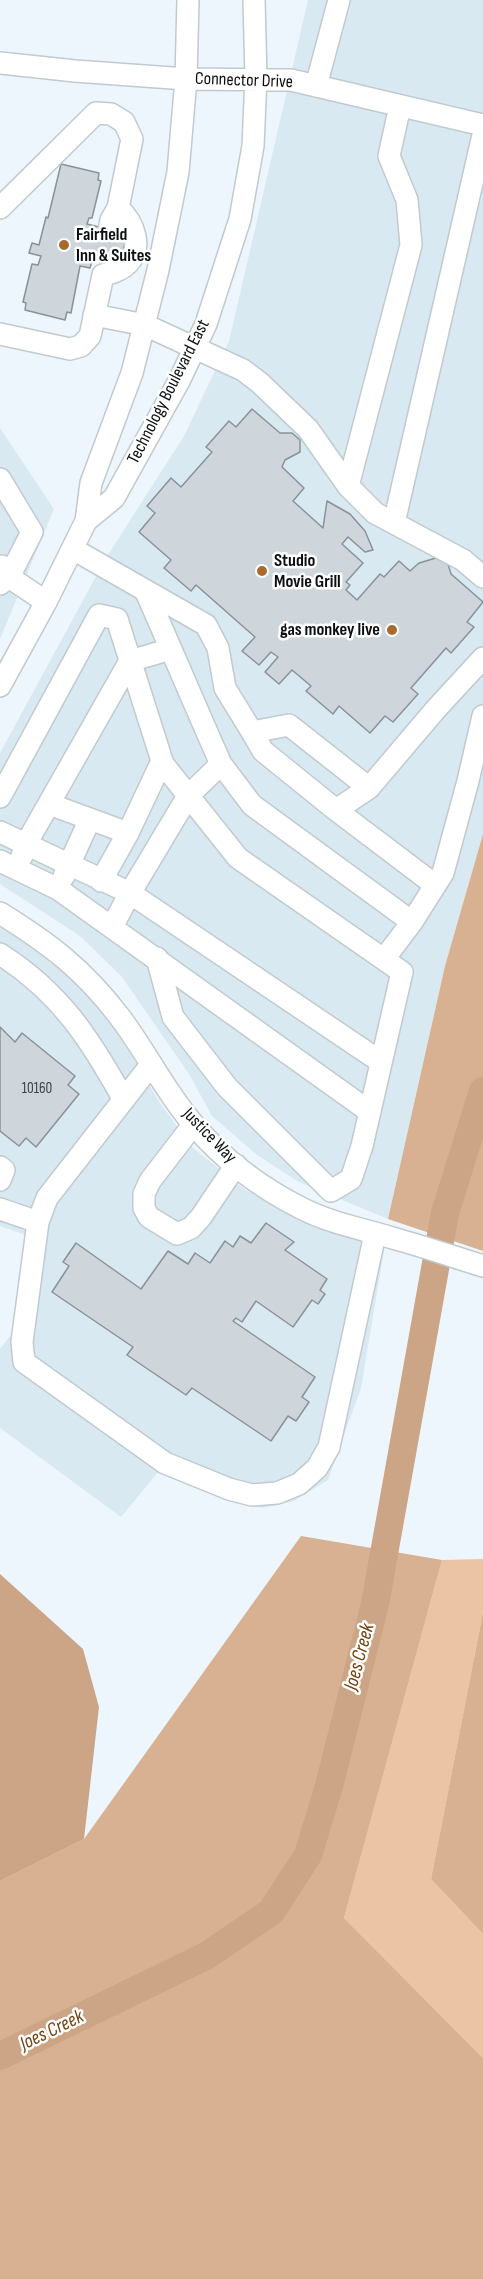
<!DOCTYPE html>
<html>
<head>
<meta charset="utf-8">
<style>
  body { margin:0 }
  canvas { display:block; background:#edf6fc }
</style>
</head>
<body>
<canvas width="483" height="2279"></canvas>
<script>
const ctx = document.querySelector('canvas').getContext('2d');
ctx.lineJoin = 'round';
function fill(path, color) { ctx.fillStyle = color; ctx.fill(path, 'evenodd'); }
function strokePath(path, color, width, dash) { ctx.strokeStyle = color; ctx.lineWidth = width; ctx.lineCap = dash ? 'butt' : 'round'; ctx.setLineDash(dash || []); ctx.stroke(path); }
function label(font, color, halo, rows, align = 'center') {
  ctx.font = font + ' "Sofia Sans Condensed",sans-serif'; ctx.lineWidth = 5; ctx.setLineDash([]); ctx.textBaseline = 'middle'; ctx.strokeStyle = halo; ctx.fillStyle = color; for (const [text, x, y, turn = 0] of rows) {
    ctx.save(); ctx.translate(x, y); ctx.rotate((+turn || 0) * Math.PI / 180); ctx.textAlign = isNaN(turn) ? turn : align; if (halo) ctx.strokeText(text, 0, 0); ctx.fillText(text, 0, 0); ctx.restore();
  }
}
const built = new Path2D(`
  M308,0H483V834L445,966L388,1219L299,1182L257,1155L212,1116L189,1074L122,977L80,936L0,884V753L106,558L184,436L229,341Z
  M0,428L54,509L0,639Z
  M0,928L18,937L73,979L116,1028L158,1100L192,1147L247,1191L385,1245L361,1388L328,1480L294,1501L263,1508L242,1503L160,1470L121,1517L0,1428V1349L14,1331L26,1235L0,1226Z`);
const green = new Path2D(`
  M483,1559V1612L431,1879L483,1934V2058L344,1918L442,1560Z`);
const forest = new Path2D(`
  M483,834V1251L388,1219L445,966Z
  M301,1536L442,1560L344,1918L483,2058V2279H0V1881L84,1839Z
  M483,1612V1934L431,1879Z`);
const water = new Path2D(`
  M0,1574L83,1649L99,1707L84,1839L0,1881Z`);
const stream = new Path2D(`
  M482,1091L483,1088`);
const river = new Path2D(`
  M0,2056L206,1956L271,1912L308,1855L329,1786L375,1604L445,1213L483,1091`);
const building = new Path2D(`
  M61,164L99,173L98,180L101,181L92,218H89L87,224L127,234L121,260L94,254L90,268L80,266L71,313L67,312L65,320L25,310L26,303L23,302L32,264L38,265L41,256L29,253L32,243L39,245L46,217L48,218Z
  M252,409L280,433H292L300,440V452L285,460L282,467L304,488L293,501L323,528L327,501L350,514L365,531L373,550L365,552L348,537L342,544L363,563L346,582L350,585L346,590L357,600L380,574L384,577L399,561L410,571L419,563L436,558L448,564L451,574L483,602L467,622L474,627L451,653L446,648L411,688L418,694L393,722L385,716L370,733L339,706L333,714L306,691L311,686L292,670L279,684L265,672L278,657L271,652L259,665L242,651L255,637L196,585L191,591L164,568L171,560L139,532L155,513L147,506L171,478L181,487L212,452L206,447L229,421L236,427Z
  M0,1027L15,1042L22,1033L75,1076L68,1085L79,1094L36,1147L26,1138L19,1146L0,1131Z
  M266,1223L294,1242L285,1250L327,1279L320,1290L325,1294L318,1304L312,1300L293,1327L256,1301L242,1322L236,1318L233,1321L315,1377L302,1397L309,1402L296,1421L288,1416L271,1441L192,1388L186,1395L127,1355L133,1347L52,1292L69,1266L63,1262L76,1243L141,1289L168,1251L188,1264L195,1253L210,1263L225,1241L233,1247L240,1236L251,1243Z`);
const minorTunnel = new Path2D(`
  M103,255L109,231`);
const minor = new Path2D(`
  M0,63L75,71L186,79L291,80L483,125
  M316,86L339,0
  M0,208L96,113L111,114L124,122L132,139L118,208C134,222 145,250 125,266C119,271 111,273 103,275L90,336L81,346L70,349L0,334
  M109,231L111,220L118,208
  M94,315L145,325L243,370L260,383L308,429L348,486L375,513L463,560L483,577
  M0,479L32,532L9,577L0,584
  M348,486L411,245L407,200L389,156L400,106
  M86,521L114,498L179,381L206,324L240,219L253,146L256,78L254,0
  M394,523L483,135
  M73,549L206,625L218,648L225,688L252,732L289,725L369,788L436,709L483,658
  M2,566L9,577L46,602
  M0,686L46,602L86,521L91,483L132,373L158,270L178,172L186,79L188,0
  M252,732L263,751L336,810L369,788
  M221,764L252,805L412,922L384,959
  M0,797L99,615L117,619L163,764L238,858L402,972L362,1146L351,1179L331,1191L227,1087L173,1017L157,958
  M49,804L128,833
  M336,810L435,885
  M0,832L130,893L188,796L221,764C195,706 171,648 145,590
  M22,856L26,844L130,661L171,649
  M0,861L58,889L370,1112
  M64,876L90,819
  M101,881L128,833L162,761
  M0,913C50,944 83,969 119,1016C146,1051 165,1092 194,1125C223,1159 261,1188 301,1208C332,1224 364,1229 396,1239C425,1247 454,1257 483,1266
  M412,922L443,873L468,781L483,716
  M112,927L130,893L381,1062
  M0,954C61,993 90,1039 124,1100
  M150,1066L47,1198L38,1222L22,1342L24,1362L165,1463L229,1489L252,1495L277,1493L299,1484L317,1468L329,1447L375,1234
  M193,1125L150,1181L144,1194V1208L149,1217L177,1234L191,1228L201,1217L236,1165
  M0,1167L4,1170L0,1180
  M0,1209L38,1222`);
const markers = [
  [64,245,6,"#a86a2f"],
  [262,571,6,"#a86a2f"],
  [392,630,6,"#a86a2f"]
];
const numberNames = [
  ["10160",37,1089]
];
const streetNames = [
  ["Connector Drive",244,81,2],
  ["Technology Boulevard East",169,392,-63],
  ["Justice Way",209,1136,46]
];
const poiNames = [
  ["Fairfield",76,235],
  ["Inn & Suites",76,256],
  ["Studio",274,561],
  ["Movie Grill",274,582],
  ["gas monkey live",380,630,"right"]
];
const waterNames = [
  ["Joes Creek",360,1657,-75],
  ["Joes Creek",52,2031,-26]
];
fill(built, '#d8e9f2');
fill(green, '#eac4a4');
fill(forest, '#d7b191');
fill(water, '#cba586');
strokePath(stream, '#cba586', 4.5);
strokePath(river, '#cba586', 28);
fill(building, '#ced6dc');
strokePath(building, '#8a9297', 1.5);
strokePath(minorTunnel, '#cbd3d9', 21, [21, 10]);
strokePath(minor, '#c1cacf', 24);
strokePath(minor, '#fff', 21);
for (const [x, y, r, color] of markers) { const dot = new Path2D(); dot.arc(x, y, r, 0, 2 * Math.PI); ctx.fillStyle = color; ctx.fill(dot); strokePath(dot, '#fff', 2); }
label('15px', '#3c4144', null, numberNames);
label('18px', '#0c0f11', '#fff', streetNames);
label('bold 18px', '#0c0f11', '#fff', poiNames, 'left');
label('italic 20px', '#73420e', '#fff', waterNames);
</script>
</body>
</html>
